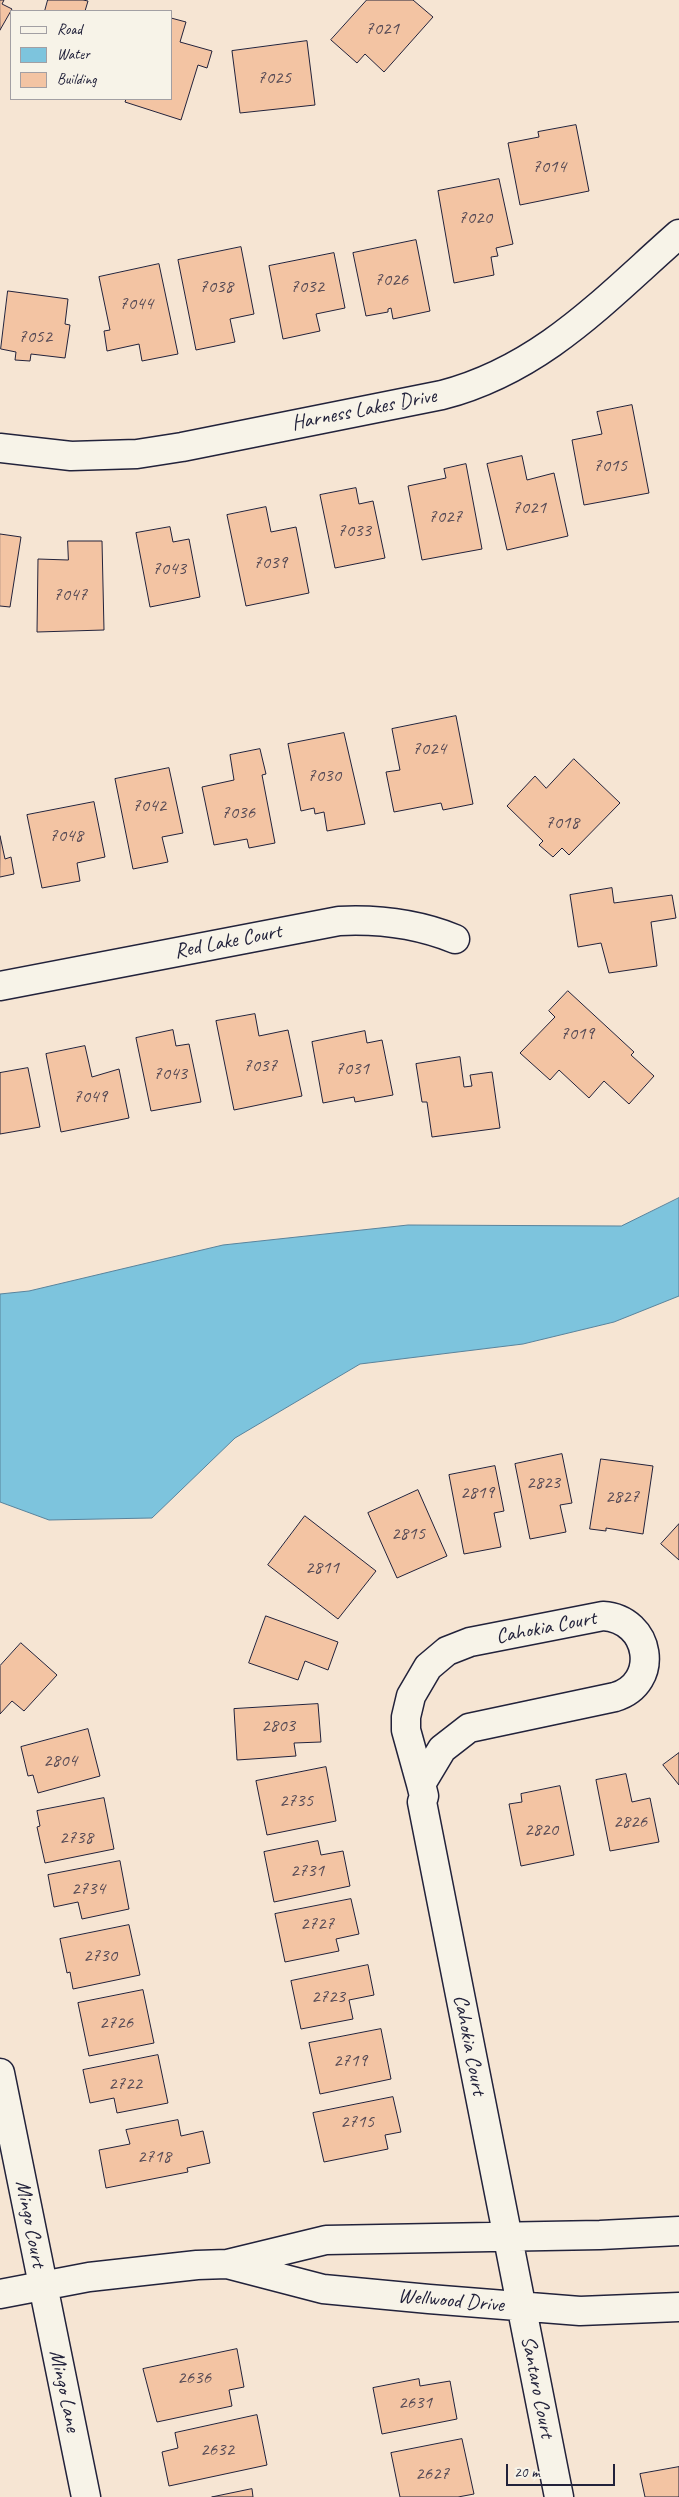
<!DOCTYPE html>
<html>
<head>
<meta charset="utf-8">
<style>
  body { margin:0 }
  #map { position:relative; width:679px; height:2497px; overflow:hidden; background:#f6e5d3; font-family:Caveat,sans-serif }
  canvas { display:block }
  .legend { position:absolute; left:10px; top:10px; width:162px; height:90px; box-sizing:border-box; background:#f7f3e8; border:1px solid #a29fa3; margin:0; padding:6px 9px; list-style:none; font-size:15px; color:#22223b }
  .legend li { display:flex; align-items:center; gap:10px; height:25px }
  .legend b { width:25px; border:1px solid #a29fa3 }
  .scale { position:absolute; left:506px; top:2464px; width:109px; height:22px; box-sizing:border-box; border:2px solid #22223b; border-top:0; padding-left:6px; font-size:15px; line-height:18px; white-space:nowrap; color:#22223b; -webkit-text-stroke:4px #f7f3e8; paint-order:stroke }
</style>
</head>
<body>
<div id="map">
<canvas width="679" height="2497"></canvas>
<ul class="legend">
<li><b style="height:6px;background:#f7f3e8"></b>Road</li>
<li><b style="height:14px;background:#7dc4dd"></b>Water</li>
<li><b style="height:14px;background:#f3c4a3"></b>Building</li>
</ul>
<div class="scale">20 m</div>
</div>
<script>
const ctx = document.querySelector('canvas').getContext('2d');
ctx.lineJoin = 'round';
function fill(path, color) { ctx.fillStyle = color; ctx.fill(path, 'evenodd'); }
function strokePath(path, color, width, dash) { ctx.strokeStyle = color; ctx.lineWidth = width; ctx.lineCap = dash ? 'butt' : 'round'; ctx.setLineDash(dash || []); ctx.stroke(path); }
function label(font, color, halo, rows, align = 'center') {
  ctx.font = font + ' Caveat,sans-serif'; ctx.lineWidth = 4.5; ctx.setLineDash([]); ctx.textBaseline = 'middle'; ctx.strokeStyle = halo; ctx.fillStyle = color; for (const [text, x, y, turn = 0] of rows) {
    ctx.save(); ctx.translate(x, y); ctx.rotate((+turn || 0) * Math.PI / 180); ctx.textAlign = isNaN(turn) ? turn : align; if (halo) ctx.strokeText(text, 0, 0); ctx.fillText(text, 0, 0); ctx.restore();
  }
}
const water = new Path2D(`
  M679,1198V1296L614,1322L523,1344L360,1364L235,1438L152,1518L49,1520L0,1502V1294L29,1291L223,1245L408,1225L621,1226Z`);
const building = new Path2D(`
  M0,0H4L2,4L12,9L0,30Z
  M48,0H83L88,1L85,11H45Z
  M367,0H413L433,17L384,72L365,54L357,63L331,40Z
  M171,18L186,22L180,42L212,51L207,68L198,65L181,120L125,102L126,99H171Z
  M307,41L315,105L240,113L232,51Z
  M576,125L589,191L520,205L508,143L539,137L538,132Z
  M499,179L513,244L496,248L498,256L491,257L494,275L454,283L438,191Z
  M416,240L430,311L393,319L391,308L388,309V312L366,316L353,253Z
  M241,247L254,314L230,319L235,342L196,350L178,260Z
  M334,253L345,308L316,314L320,331L283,339L269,266Z
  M159,264L178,354L142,361L139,344L107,351L104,331L110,330L99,277Z
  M8,291L68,299L65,324L70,325L65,358L31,354L30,361L15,360L16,352L1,349Z
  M632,405L649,493L584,505L572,440L602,434L597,412Z
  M522,456L527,480L554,473L568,536L507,550L487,464Z
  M466,464L482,549L422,560L408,486L446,478L444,469Z
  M356,488L359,504L373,501L385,558L335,568L320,495Z
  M266,507L271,532L296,527L309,593L246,606L227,515Z
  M170,527L173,542L189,539L200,597L150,607L136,533Z
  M0,534L21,537L10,607L0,606Z
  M68,541H102L104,630L37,632L38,559L68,560Z
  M456,716L473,804L443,810L441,803L394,812L386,772L400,770L392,729Z
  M344,733L365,824L327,831L324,812L315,814L314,808L301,811L288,744Z
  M260,749L266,774L262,775L275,843L249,848L247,839L214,845L202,787L234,780L230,755Z
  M574,759L620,803L569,855L562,848L553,857L539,845L543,841L507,806L535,776L546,788Z
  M169,768L183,833L162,837L168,862L133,869L115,779Z
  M94,802L105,857L77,863L80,881L42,888L27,815Z
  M0,836L5,859L11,857L14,874L0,877Z
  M612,888L614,903L672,895L676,918L651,922L657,966L609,973L601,943L578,947L570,895Z
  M568,991L634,1052L631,1055L654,1076L629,1104L604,1081L589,1098L559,1070L550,1080L520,1053L555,1017L549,1011Z
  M255,1014L259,1036L288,1030L302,1096L234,1110L216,1021Z
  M173,1030L176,1046L189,1044L201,1102L151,1111L136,1038Z
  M365,1031L367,1043L382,1040L393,1095L355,1102L354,1097L323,1103L312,1042Z
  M85,1046L92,1077L119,1069L129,1118L61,1132L46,1054Z
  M460,1057L464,1087L472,1086L470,1075L492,1072L500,1128L432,1137L427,1102H422L416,1064Z
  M28,1068L40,1127L0,1134V1073Z
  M562,1454L572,1503L560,1505L566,1532L530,1539L515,1464Z
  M601,1459L653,1466L643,1534L606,1528V1531L590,1529Z
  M495,1466L504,1511L494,1513L501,1547L464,1554L449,1475Z
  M418,1490L447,1556L397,1578L368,1513Z
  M305,1516L376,1571L338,1619L268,1565Z
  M679,1524V1560L661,1544Z
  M266,1616L338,1642L328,1670L305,1661L298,1680L249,1663Z
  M21,1643L57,1675L24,1711L12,1701L0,1714V1666Z
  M318,1704L321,1742L294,1743L296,1756L237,1760L234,1709Z
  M88,1729L100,1776L38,1793L33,1775L28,1776L21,1747Z
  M679,1753V1785L663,1765Z
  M326,1767L336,1821L267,1835L256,1781Z
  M626,1774L632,1802L650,1798L659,1842L610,1851L596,1780Z
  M560,1786L574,1855L521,1866L509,1804L522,1802L521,1794Z
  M104,1798L114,1849L45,1863L37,1827L40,1826L37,1811Z
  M318,1841L321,1855L343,1851L350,1886L274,1902L264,1852Z
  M120,1861L129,1909L82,1919L78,1902L54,1907L48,1875Z
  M351,1899L359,1934L336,1939L339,1951L285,1962L275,1914Z
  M129,1925L140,1975L73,1989L70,1972L67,1973L60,1939Z
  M368,1965L374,1995L349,2000L353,2019L301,2029L291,1981Z
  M143,1990L154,2043L89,2056L78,2003Z
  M381,2029L391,2079L320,2094L309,2043Z
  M158,2055L168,2103L117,2113L114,2098L90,2103L83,2070Z
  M393,2097L401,2132L385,2135L388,2149L324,2162L313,2113Z
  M178,2120L181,2136L203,2131L210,2163L187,2168L188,2172L106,2188L99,2150L130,2144L126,2130Z
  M237,2349L244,2387L229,2390L232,2406L157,2422L143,2369Z
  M419,2379L420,2386L450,2381L457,2419L382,2434L373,2388Z
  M257,2415L267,2465L169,2486L162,2452L178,2448L175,2433Z
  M462,2439L474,2494L458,2497H400L391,2453Z
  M679,2467V2497H645L640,2474Z
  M252,2489L253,2497H212Z`);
const minor = new Path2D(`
  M0,448L71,456L137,454L182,447L442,395C542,369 604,300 679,234
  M0,986L339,921C379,919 418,924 455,939
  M603,1616C651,1619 661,1683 615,1697L469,1728L442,1749L421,1784L406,1730V1717L411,1696L428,1667L447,1651L470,1642Z
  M421,1784L424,1796L422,1802L559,2497
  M0,2073L86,2497
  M227,2264L323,2289L429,2299L580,2311L679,2307
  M0,2294L89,2277L197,2265L227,2264L326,2240L600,2235L679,2231`);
const numberNames = [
  ["7021",382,29],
  ["7025",274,78],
  ["7014",549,167],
  ["7020",475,218],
  ["7026",391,280],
  ["7038",216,287],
  ["7032",307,287],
  ["7044",136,304],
  ["7052",35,337],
  ["7015",610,466],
  ["7021",529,508],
  ["7027",445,517],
  ["7033",354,531],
  ["7039",270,563],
  ["7043",169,569],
  ["7047",70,595],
  ["7024",429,749],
  ["7030",324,776],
  ["7042",149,806],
  ["7036",238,813],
  ["7018",562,823],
  ["7048",66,836],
  ["7019",577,1034],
  ["7037",260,1066],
  ["7031",352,1069],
  ["7043",170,1074],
  ["7049",90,1097],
  ["2823",543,1483],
  ["2819",477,1493],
  ["2827",622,1497],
  ["2815",408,1534],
  ["2811",322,1568],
  ["2803",278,1726],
  ["2804",60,1761],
  ["2735",296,1801],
  ["2826",630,1822],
  ["2820",541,1830],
  ["2738",76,1838],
  ["2731",307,1871],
  ["2734",88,1889],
  ["2727",317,1924],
  ["2730",100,1956],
  ["2723",328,1997],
  ["2726",116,2023],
  ["2719",350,2061],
  ["2722",125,2084],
  ["2715",357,2122],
  ["2718",154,2157],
  ["2636",194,2378],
  ["2631",415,2403],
  ["2632",217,2450],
  ["2627",432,2474]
];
const streetNames = [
  ["Harness Lakes Drive",364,410,-11],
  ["Red Lake Court",228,942,-11],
  ["Cahokia Court",546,1628,-11],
  ["Cahokia Court",469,2045,79],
  ["Mingo Court",30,2224,79],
  ["Wellwood Drive",451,2301,5],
  ["Santaro Court",537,2387,79],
  ["Mingo Lane",64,2391,78]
];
fill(water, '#7dc4dd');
strokePath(water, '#59839c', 1);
fill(building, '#f3c4a3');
strokePath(building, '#22223b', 1);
strokePath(minor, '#22223b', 31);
strokePath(minor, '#f7f3e8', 28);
label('19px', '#564a55', null, numberNames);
label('21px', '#22223b', '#f7f3e8', streetNames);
</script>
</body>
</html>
